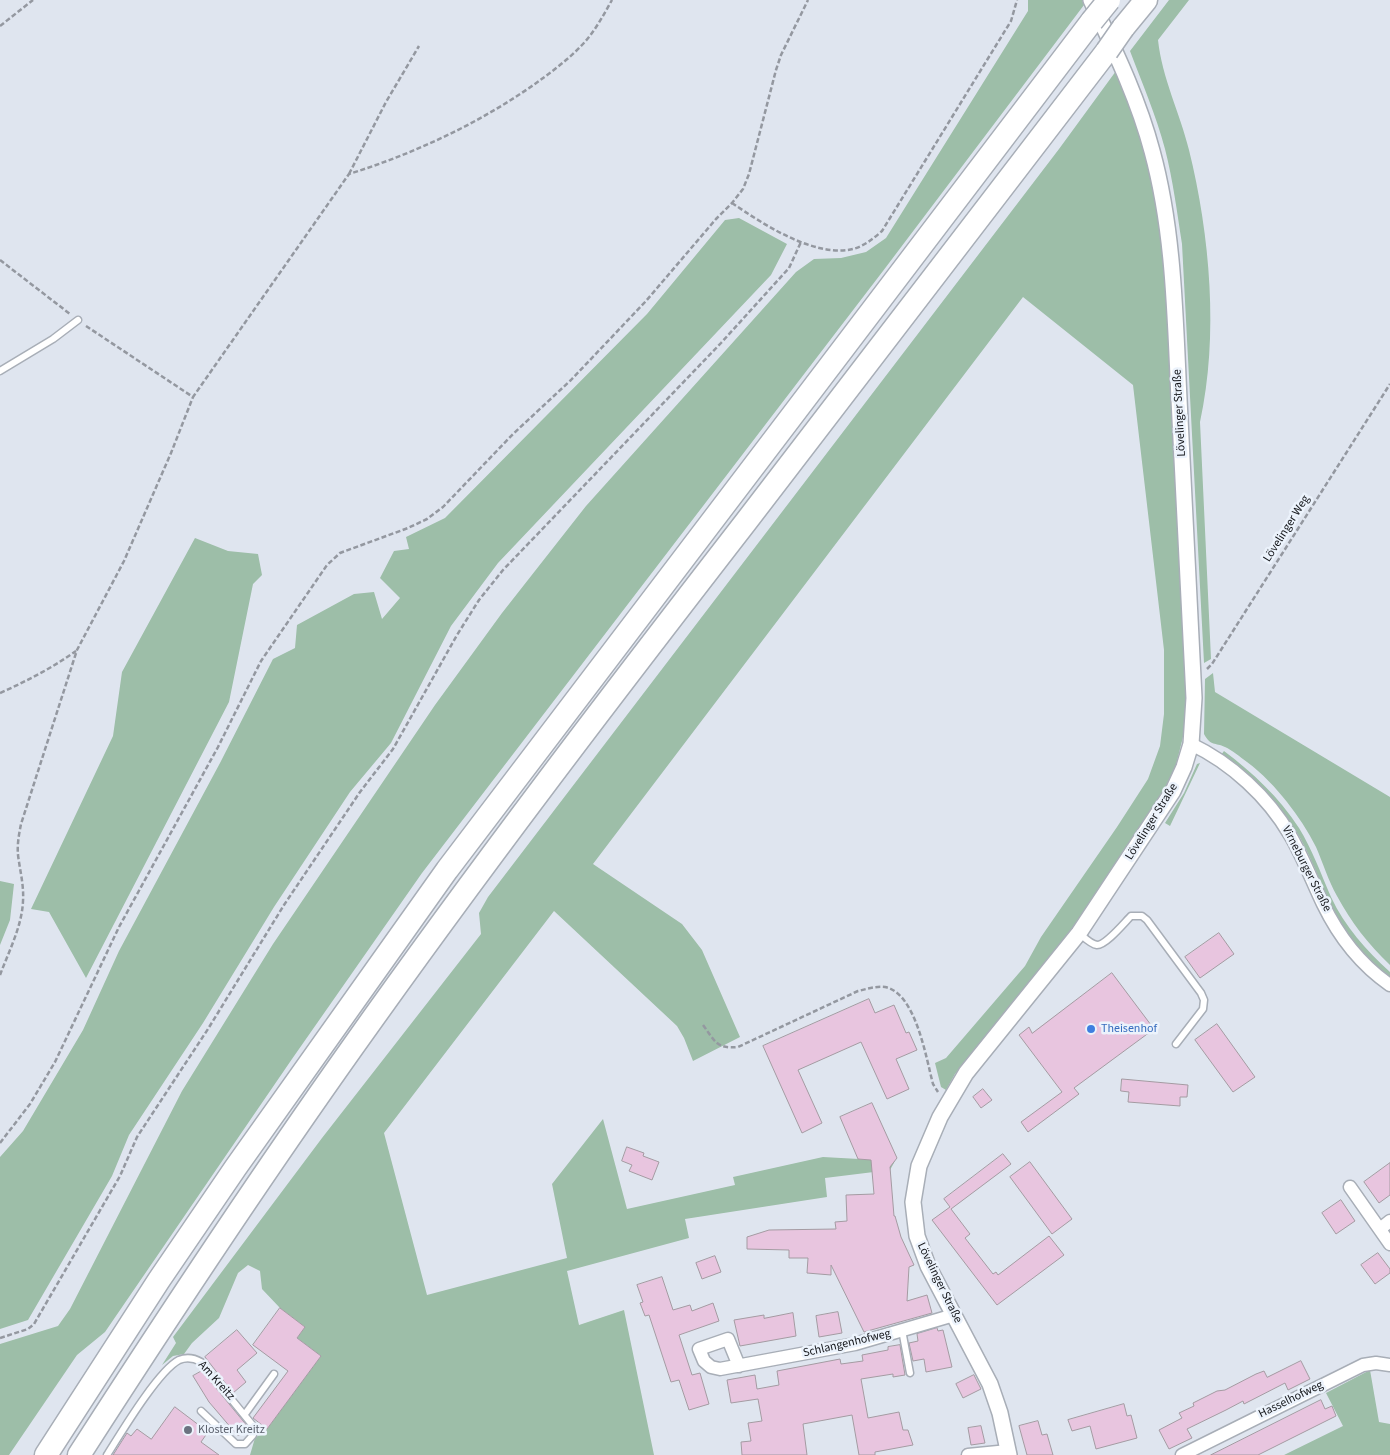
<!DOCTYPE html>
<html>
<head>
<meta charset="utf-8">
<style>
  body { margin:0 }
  canvas { display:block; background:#dfe5ef }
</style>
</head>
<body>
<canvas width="1390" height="1455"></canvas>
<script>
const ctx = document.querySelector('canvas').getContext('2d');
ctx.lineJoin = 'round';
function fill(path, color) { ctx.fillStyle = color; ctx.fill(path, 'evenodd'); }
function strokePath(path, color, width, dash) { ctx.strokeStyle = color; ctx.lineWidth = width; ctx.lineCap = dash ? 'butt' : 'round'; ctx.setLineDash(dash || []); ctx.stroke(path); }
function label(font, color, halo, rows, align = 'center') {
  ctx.font = font + ' "Source Sans 3",sans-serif'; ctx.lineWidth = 5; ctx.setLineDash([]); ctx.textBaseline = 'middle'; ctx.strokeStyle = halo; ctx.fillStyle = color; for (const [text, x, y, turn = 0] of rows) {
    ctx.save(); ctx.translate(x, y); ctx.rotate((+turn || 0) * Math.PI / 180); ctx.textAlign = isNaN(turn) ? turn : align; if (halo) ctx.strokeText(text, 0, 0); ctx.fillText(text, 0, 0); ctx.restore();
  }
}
const green = new Path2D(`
  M1028,0H1082L1084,5L883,271L422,873L292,1059L105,1332L77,1355L9,1455H0V1344L58,1326L70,1309L182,1091L273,944L435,705L502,613L586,506L796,272L814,259L841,258L866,252L886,238L1028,11Z
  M1169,0H1189L1158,40C1162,78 1180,113 1189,150C1210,235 1219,336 1200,422L1211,659L1204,663L1182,244C1177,212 1173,180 1165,149C1156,115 1142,83 1130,51Z
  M1116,71L1146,149L1163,246L1170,326L1187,692V721L1174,773L1153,810L1092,902L1041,969L955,1074L946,1090L941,1087L935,1063L946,1058L1025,966L1041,937L1117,827L1148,779L1160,746L1164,714V650L1133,385L1023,297L593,864L682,924L702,950L740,1037L693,1061L684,1038L677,1026L554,911L384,1133L427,1295L567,1258L552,1184L603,1119L627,1209L735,1185L733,1177L823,1157L895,1161L890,1170L825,1178L827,1197L685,1219L689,1238L567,1271L579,1325L624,1310L654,1455H250L255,1438L267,1429L321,1356L297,1338L305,1327L280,1308L262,1289L260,1271L248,1265L238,1273L219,1318L192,1343L184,1354L173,1356L162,1365L176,1343L173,1337L322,1138L481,934L479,913L488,897L1059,149Z
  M739,218L787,244L771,275L498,563L451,626L391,743L350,792L274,907L203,1023L129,1135L112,1176L28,1320L0,1329V1157L23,1131L83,1030L119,951L220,763L273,659L295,648L297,625L354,594L374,592L382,619L400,598L380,578L394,551L409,549L406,537L445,518L647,314L725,220Z
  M195,538L228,551L258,554L262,575L253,584L229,702L86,978L49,912L31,909L113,736L122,672Z
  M1213,673L1215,692L1390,797V965C1368,944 1351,922 1337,896C1328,880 1323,863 1316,847C1308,831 1298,816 1287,802C1276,788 1262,773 1247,762C1240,757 1232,750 1225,747C1215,742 1211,747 1204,734L1205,679Z
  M1224,751C1253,773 1279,797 1299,828C1312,849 1321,874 1331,897C1345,927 1366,950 1390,972V977C1364,959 1342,929 1328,900C1318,877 1309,852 1296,831C1276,800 1249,778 1221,755Z
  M1200,763L1170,826L1165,823L1184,793L1197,764Z
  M0,881L14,884L10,920L0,945Z
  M1370,1370L1379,1422L1390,1424V1455H1284L1343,1426L1326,1393Z`);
const building = new Path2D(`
  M1219,933L1234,954L1200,978L1185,957Z
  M1112,973L1154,1029L1074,1088L1079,1094L1028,1132L1021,1122L1062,1092L1019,1035L1029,1027L1032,1033Z
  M869,999L875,1013L894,1005L906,1033L909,1032L917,1050L896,1059L909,1089L887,1099L861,1042L798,1070L822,1123L802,1133L763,1046Z
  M1217,1024L1255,1077L1233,1092L1195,1040Z
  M1122,1079L1188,1085L1187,1097H1180V1106L1128,1102L1129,1092L1121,1091Z
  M983,1089L992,1100L981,1108L973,1097Z
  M872,1103L897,1158L890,1167L894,1216H895L901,1237L914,1265L909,1267L907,1301L927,1295L932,1313L864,1332L831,1265V1275L807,1273L808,1258H789V1250L747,1249V1237L769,1230L836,1229L835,1222L847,1221L846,1195L874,1194L871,1160L858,1159L840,1117Z
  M627,1147L644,1153L643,1156L659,1162L652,1180L629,1171L632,1165L622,1161Z
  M1003,1154L1011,1164L951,1209L970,1234L965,1238L993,1274L996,1272L998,1275L1049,1236L1064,1255L997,1305L932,1220L950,1207L944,1199Z
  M1030,1162L1072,1219L1052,1234L1010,1177Z
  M1390,1163V1195L1379,1203L1364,1182Z
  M1341,1200L1355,1221L1336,1234L1322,1213Z
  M1378,1253L1390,1269V1273L1375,1284L1361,1265Z
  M715,1256L721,1272L702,1279L696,1263Z
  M662,1277L673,1310L690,1305L692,1311L713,1303L719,1321L679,1335L692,1375L700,1373L709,1404L689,1410L679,1380L671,1382L649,1315L645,1316L640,1303L643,1302L637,1285Z
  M280,1308L305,1327L297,1338L321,1356L267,1429L253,1418L288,1371L253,1345Z
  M838,1312L842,1333L819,1337L816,1316Z
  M793,1313L796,1336L740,1346L734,1320L764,1315V1318Z
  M937,1328L938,1331L943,1330L952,1367L926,1372L924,1359L913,1361L909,1343L918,1341L917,1334Z
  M237,1330L257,1353L237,1370L246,1382L233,1393L205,1357Z
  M900,1345L905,1375L893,1377V1374L861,1379L868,1418L899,1412L903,1430H908L913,1445L875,1452V1455H859L852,1415L803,1424L807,1455H742L741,1442L751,1441L748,1423L762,1421L758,1399L731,1403L727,1380L755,1375L757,1389L779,1385L777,1371L840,1359L841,1364L863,1361L862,1355L888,1350V1347Z
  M1301,1361L1310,1379L1288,1390L1285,1383L1244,1404L1243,1401L1226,1410L1187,1429L1192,1438L1169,1449L1159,1430L1182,1418L1179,1413L1194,1406L1193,1403L1217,1391L1225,1390L1256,1374L1264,1371L1267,1377Z
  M202,1371L248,1427L238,1436L209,1402L193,1376Z
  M974,1375L981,1389L963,1398L956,1384Z
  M1321,1400L1325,1409L1332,1406L1336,1416L1258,1455H1211Z
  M1124,1404L1127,1416L1131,1415L1137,1438L1096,1449L1090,1426L1072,1431L1068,1420Z
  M175,1407L208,1432L201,1442L219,1455H113L127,1433L131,1436L137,1429L151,1439Z
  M1038,1421L1042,1435L1047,1434L1053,1455H1027L1019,1426Z
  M981,1426L985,1443L971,1445L968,1428Z`);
const path = new Path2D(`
  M0,26L33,0
  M349,174L386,102L419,46
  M732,203C763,224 814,258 853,249C864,246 873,239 882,231L1011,21L1017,0
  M0,260L70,314
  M86,326L193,397L349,174C416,153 482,122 539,81C554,70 570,58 583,44C595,31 603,16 612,0
  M1207,669L1212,664L1390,384
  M0,693C27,681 52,668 76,651
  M0,975C9,951 22,926 23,901C24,885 20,871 18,855C17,845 19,834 21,824L77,650L124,561L171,453L193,397
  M703,1025C715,1041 716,1049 738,1047L858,991C867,989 875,986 885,987C916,993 926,1058 933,1084L938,1092
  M0,1143L30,1104L55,1062L119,927L218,747L261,661L327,565L340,553L408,528L427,519L443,507L513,434L571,380L646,301L716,219L732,203L743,189L749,174L776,70L781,55L808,0
  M0,1338L28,1329L34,1324L120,1176L137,1137L208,1029L284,905L360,792L393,749L457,635L479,600L503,570L721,343L789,268L801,242`);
const service = new Path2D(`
  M0,371L53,339L78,320
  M1079,933C1084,937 1090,944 1097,945C1106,945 1124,923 1131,916H1142L1147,920L1201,993L1204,1000L1203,1009L1176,1044
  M902,1330L910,1373
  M245,1414L274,1374
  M107,1455C121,1433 158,1371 179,1360C186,1357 194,1358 201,1362L254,1427L253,1435L245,1444H236L201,1411`);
const minor = new Path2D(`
  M1191,744C1231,763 1268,797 1290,835C1303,857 1312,881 1323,904C1338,935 1361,965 1390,985
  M1350,1187L1390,1244
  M1380,1229L1390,1221
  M739,1366L728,1339L699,1349L704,1361L711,1367L720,1369L855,1344L954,1315
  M968,1455L1008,1451
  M1182,1455L1363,1365L1376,1363L1390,1365`);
const tertiary = new Path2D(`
  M1009,1455L1000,1413L990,1384L928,1266L917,1236L913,1202L919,1166L940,1117L966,1073L1079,933L1173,791L1184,767L1191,744L1194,698C1189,598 1184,498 1179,399C1175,316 1174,231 1152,151C1138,98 1114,49 1091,0`);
const motorway = new Path2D(`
  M1123,28L1146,0
  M46,1455L159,1280L236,1167L447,870L1092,21
  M79,1455C167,1318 257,1182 352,1048C478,870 611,696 745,523C865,365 986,208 1107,51`);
const motorwayBridge = new Path2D(`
  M1092,21L1109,0
  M1107,51L1123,28`);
const markers = [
  [1091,1029,5,"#3f7fe0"],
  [188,1430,5,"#6b7280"]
];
const streetNames = [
  ["Lövelinger Straße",1180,413,-93],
  ["Lövelinger Weg",1287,529,-58],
  ["Lövelinger Straße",1152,822,-58],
  ["Virneburger Straße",1306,869,63],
  ["Lövelinger Straße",939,1283,64],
  ["Schlangenhofweg",847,1344,-13],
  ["Am Kreitz",216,1381,48],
  ["Hasselhofweg",1291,1400,-26]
];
const shopNames = [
  ["Theisenhof",1101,1029]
];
const worshipNames = [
  ["Kloster Kreitz",198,1430]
];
fill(green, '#9dbea8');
fill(building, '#e8c5df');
strokePath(building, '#a49ba2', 1);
strokePath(service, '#a8aeb7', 9);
strokePath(minor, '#a8aeb7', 15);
strokePath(tertiary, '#a8aeb7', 18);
strokePath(motorway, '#a8aeb7', 25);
strokePath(path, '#9498a0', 2.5, [5, 2.5]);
strokePath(service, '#fff', 6);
strokePath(minor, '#fff', 12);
strokePath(tertiary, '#fff', 15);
strokePath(motorway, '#fff', 22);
strokePath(motorwayBridge, '#a8aeb7', 25, []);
strokePath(motorwayBridge, '#fff', 22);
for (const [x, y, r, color] of markers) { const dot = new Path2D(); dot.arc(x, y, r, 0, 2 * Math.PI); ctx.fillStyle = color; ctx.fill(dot); strokePath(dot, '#ecf3fc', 2); }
label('12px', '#131519', '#ecf3fc', streetNames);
label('12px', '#366cbe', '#ecf3fc', shopNames, 'left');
label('12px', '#5b616d', '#ecf3fc', worshipNames, 'left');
</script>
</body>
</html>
